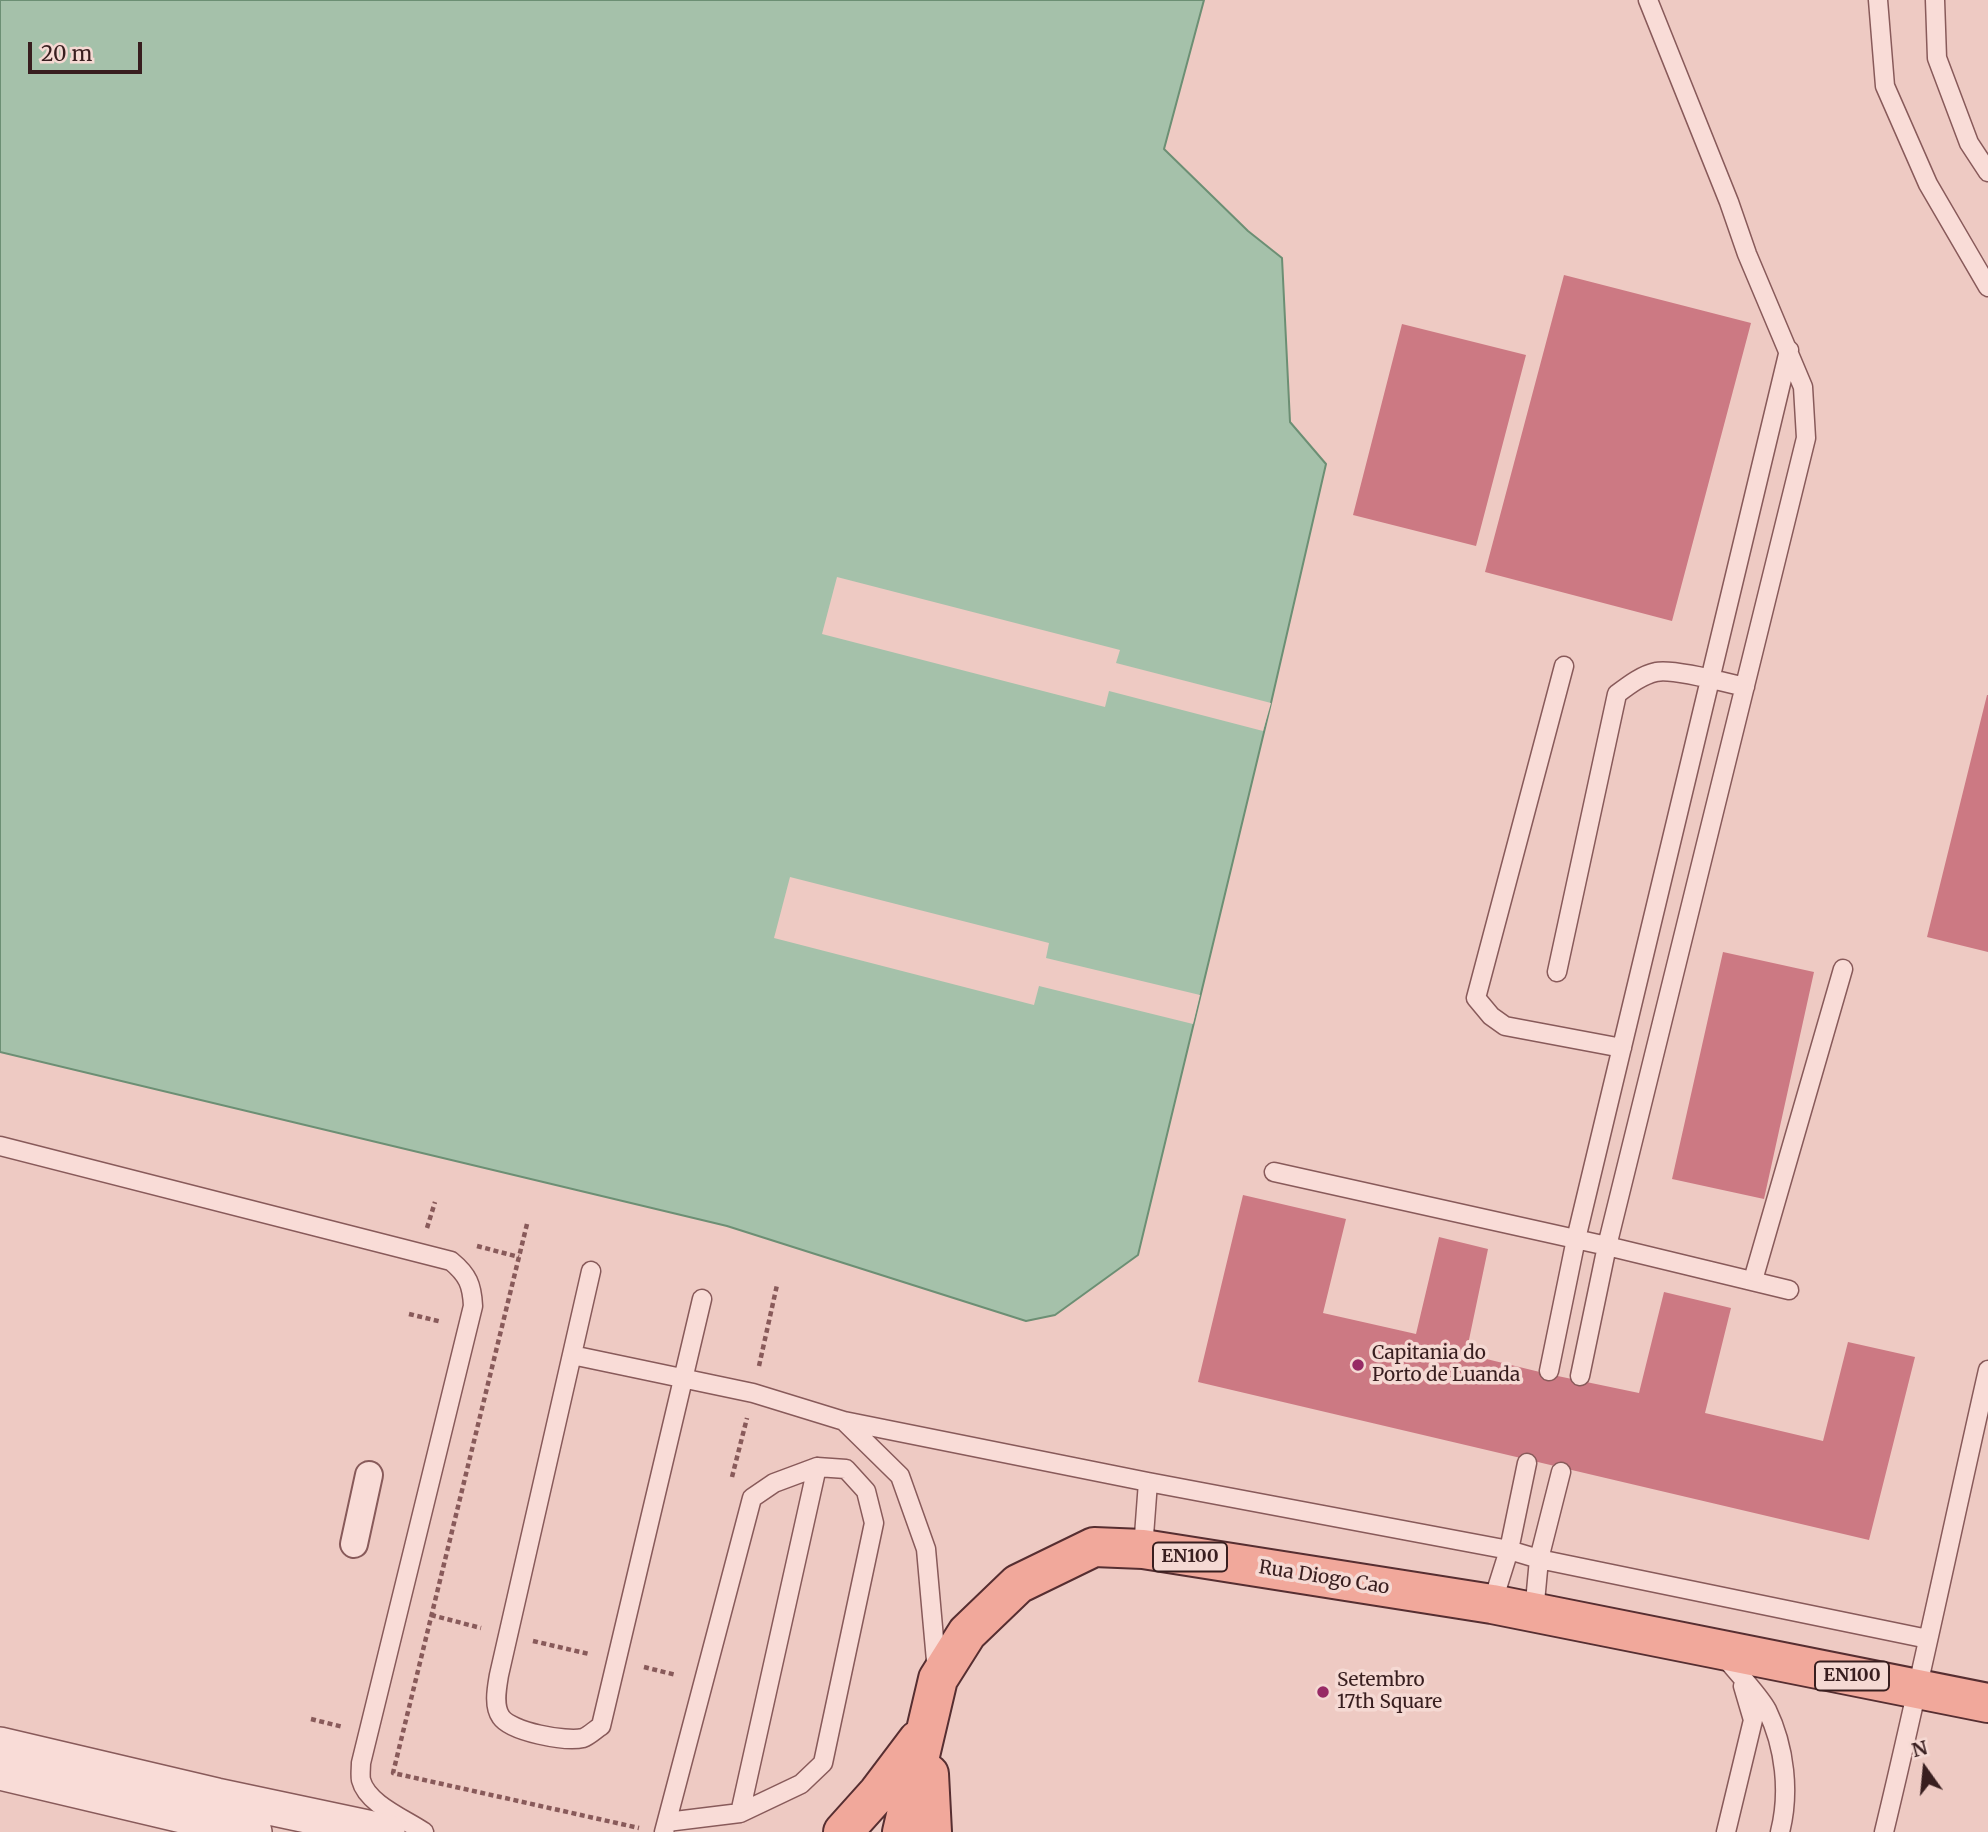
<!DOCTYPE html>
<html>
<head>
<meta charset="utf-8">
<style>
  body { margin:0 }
  #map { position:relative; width:1988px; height:1832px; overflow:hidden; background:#eecac3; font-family:Merriweather,serif }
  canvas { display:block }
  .north { position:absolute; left:1890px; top:1734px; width:70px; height:70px; -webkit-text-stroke:5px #f5d9d3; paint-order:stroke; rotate:345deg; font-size:19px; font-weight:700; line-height:28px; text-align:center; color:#381e1f }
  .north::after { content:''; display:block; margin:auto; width:24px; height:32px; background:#381e1f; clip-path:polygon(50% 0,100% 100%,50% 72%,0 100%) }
  .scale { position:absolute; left:28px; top:42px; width:114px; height:32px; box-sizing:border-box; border:4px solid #381e1f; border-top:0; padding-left:9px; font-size:21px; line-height:24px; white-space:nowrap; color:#381e1f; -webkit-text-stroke:5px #f5d9d3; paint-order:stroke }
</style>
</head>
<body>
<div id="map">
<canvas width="1988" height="1832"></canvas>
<div class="north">N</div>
<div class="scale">20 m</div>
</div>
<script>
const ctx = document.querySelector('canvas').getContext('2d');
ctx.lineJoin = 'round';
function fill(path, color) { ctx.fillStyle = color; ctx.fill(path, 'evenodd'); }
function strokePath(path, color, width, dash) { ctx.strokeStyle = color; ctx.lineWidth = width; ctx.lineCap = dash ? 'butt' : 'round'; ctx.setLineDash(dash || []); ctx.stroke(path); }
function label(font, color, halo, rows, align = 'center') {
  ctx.font = font + ' Merriweather,serif'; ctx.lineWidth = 7; ctx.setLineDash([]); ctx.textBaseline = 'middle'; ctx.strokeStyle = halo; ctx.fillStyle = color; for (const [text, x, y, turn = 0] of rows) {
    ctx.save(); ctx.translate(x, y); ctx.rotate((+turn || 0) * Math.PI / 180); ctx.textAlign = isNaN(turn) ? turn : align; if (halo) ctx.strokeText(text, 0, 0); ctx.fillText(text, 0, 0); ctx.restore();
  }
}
const water = new Path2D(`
  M0,0H1204L1164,149L1248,231L1282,258L1290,422L1326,464L1271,703L1138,1255L1055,1315L1026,1321L727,1226L0,1052Z`);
const pier = new Path2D(`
  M837,577L1120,650L1116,663L1271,703L1263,731L1109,691L1105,707L822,634Z
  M790,877L1049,943L1046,958L1200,995L1193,1024L1039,986L1034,1005L774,938Z`);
const building = new Path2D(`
  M1564,275L1751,323L1672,621L1485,572Z
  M1402,324L1526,355L1476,546L1353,515Z
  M1987,695H1988V952L1927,937Z
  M1723,952L1814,972L1764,1199L1672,1179Z
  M1243,1195L1346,1219L1323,1313L1416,1334L1439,1237L1488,1249L1466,1354L1548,1374L1639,1393L1664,1292L1731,1308L1705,1413L1823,1441L1848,1342L1915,1357L1869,1540L1198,1382Z`);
const path = new Path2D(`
  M527,1224L393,1773L639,1828
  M427,1228L435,1202
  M477,1246L519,1257
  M409,1314L442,1322
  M759,1366L777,1285
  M732,1477L747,1418
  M431,1615L481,1628
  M533,1641L589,1654
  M644,1667L676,1675
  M311,1719L343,1727`);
const service = new Path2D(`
  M1878,0L1885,86L1928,184L1988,287
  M1935,0L1937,58L1969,143L1988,172
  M1564,666L1476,998L1491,1016L1505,1026L1622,1048
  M1557,972L1617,694C1629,685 1642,675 1656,672C1672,668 1727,683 1745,687
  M0,1146L451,1261C468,1275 472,1285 473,1306L361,1763C361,1768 360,1775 361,1780C367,1804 405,1819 424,1832
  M1274,1172L1607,1246L1789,1290
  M591,1271L499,1675C497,1687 493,1706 501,1717C511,1732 566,1742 583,1738C589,1736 596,1729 601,1726L702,1299
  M1753,1280L1843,969
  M572,1355L753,1393L844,1421L1148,1482L1509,1550L1539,1559L1928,1639
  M1549,1371L1576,1239L1789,350
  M1580,1376L1607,1246L1806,438L1803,387L1747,254L1729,202L1648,0
  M844,1421L900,1476L926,1549L937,1672
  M1143,1549L1148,1482
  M1492,1604L1509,1550L1527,1463
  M1534,1613L1539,1559L1561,1472
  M1723,1655C1734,1669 1760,1696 1767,1710C1785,1747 1790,1793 1780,1832
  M740,1813L817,1467
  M664,1832L752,1498L774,1483L817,1467L846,1469L866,1491L874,1523L823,1763L801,1784L740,1813L667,1822
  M1726,1832L1753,1720L1743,1686
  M1884,1832C1921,1679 1953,1524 1988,1370`);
const pedestrian = new Path2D(`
  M354,1544L369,1475`);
const minor = new Path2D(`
  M0,1745L217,1796L387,1832
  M0,1772L254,1832`);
const primary = new Path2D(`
  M929,1774L932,1832
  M843,1832L878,1793L918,1740
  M902,1832L938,1679L967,1633L1018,1584L1094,1547L1143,1549L1492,1604L1988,1703`);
const markers = [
  [1358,1365,7,"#972a65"],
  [1323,1692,7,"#972a65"]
];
const shields = [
  [1190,1557,74],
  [1852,1676,74]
];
const shieldNames = [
  ["EN100",1190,1557],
  ["EN100",1852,1676]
];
const poiNames = [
  ["Capitania do",1372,1354],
  ["Porto de Luanda",1372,1376],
  ["Setembro",1337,1681],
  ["17th Square",1337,1703]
];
const streetNames = [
  ["Rua Diogo Cao",1324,1578,9]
];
fill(water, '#a5c1aa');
strokePath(water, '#6c8f74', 2);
fill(pier, '#eecac3');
fill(building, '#cc7983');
strokePath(service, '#885a5a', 21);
strokePath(pedestrian, '#885a5a', 30);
strokePath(minor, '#885a5a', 38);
strokePath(primary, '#562e31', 42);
strokePath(path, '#885a5a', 4.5, [5, 3.5]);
strokePath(service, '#f9dcd7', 18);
strokePath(pedestrian, '#f9dcd7', 26);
strokePath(minor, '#f9dcd7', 35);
strokePath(primary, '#f1a89b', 38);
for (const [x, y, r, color] of markers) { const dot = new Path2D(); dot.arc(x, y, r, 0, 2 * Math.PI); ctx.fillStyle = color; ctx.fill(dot); strokePath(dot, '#f5d9d3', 2.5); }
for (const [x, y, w] of shields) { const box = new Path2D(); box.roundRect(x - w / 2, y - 14.5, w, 29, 5); ctx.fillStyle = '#f5d9d3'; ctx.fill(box); strokePath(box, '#381e1f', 2); }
label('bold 18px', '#381e1f', null, shieldNames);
label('19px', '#381e1f', '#f5d9d3', poiNames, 'left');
label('19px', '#381e1f', '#f5d9d3', streetNames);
</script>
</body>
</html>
